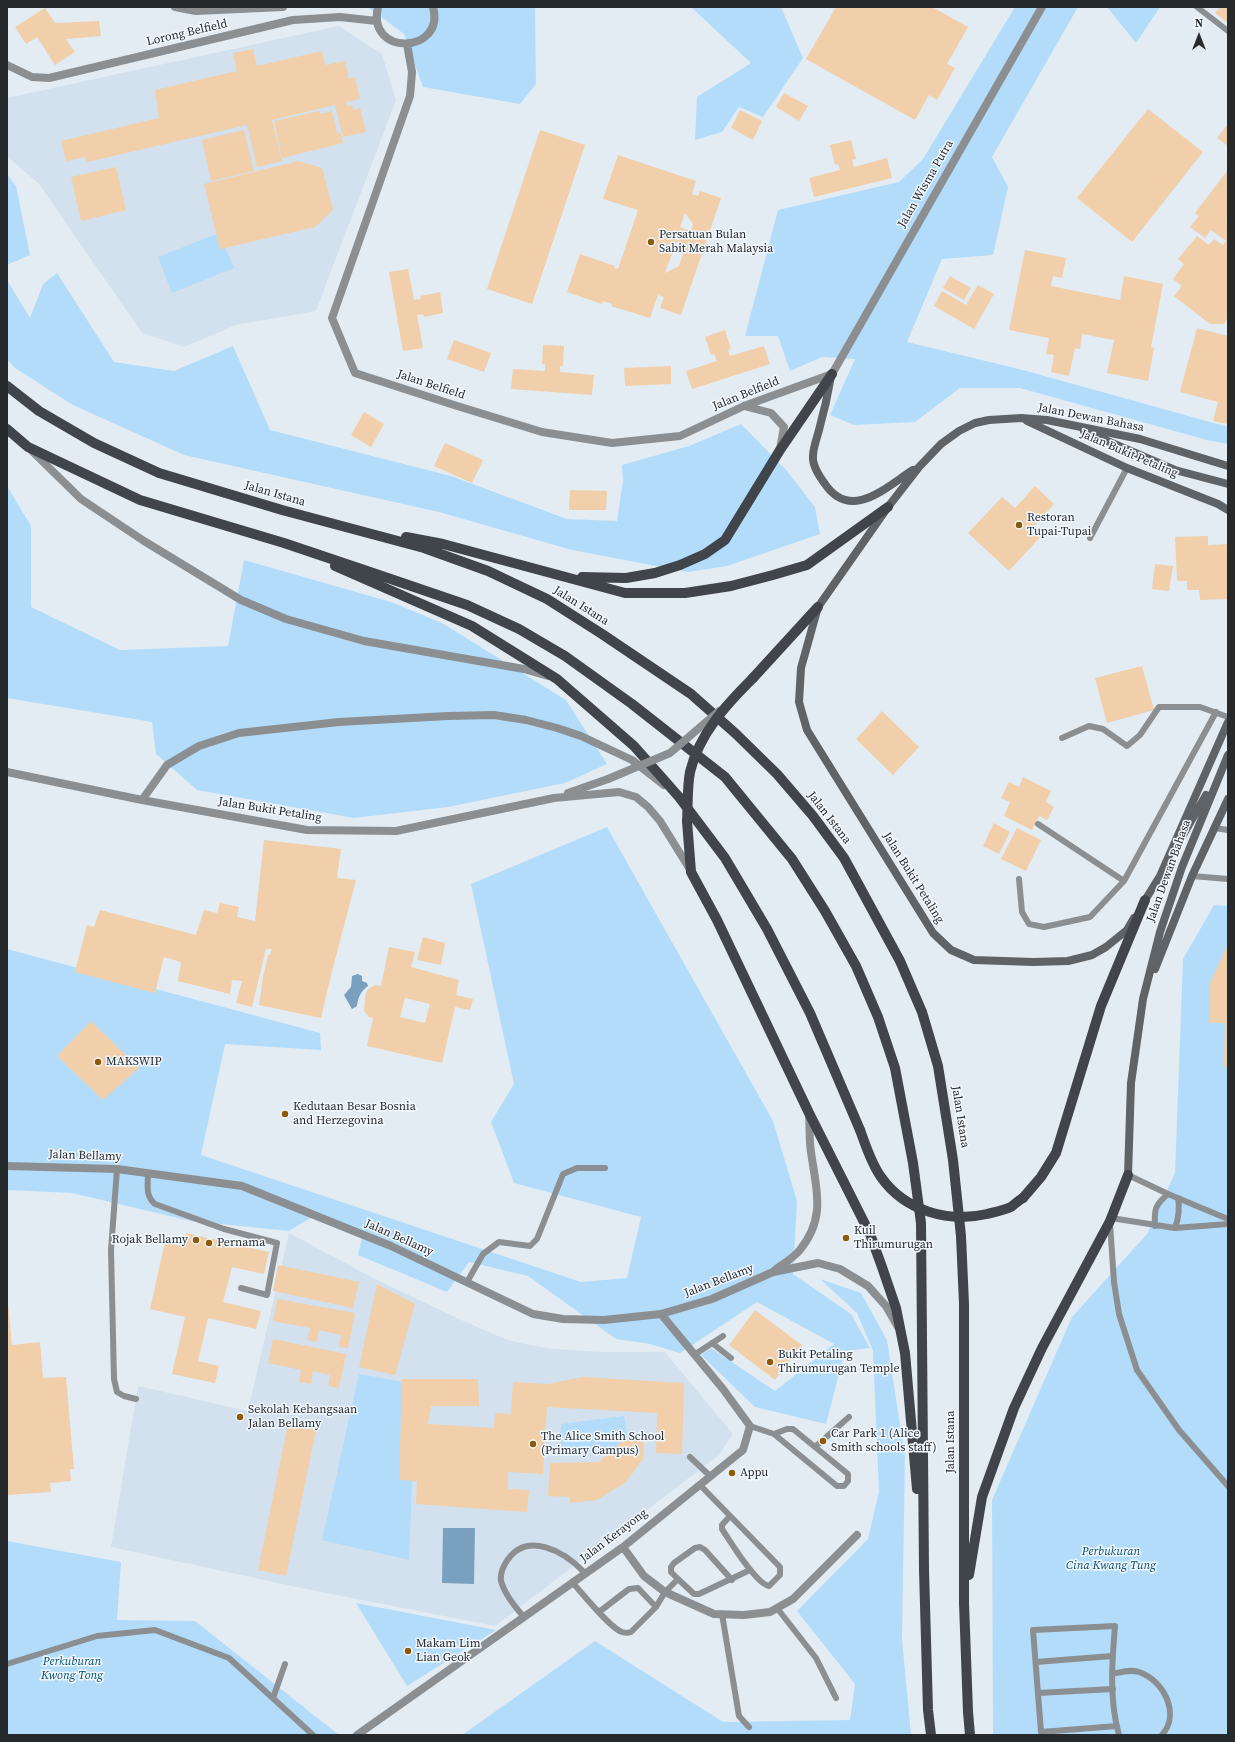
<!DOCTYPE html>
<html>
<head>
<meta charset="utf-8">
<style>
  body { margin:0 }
  #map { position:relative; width:1235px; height:1742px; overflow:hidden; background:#e3ecf3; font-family:"Source Serif 4",serif }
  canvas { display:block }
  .frame { position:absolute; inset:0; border:8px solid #272a2d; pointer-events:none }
  .north { position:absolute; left:1179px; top:16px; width:40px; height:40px; -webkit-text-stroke:3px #f2f9ff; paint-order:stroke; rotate:0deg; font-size:11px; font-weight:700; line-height:16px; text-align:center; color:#272a2d }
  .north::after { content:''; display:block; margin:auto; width:14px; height:18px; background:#272a2d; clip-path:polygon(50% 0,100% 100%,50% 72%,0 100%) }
</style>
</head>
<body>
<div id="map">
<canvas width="1235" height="1742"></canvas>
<div class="frame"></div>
<div class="north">N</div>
</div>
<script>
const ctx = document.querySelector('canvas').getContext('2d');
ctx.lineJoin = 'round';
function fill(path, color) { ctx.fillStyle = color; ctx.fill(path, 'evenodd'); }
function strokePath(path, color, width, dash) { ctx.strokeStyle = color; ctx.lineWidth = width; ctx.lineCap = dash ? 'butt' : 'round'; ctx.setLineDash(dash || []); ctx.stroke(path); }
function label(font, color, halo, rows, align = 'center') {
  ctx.font = font + ' "Source Serif 4",serif'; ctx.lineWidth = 3; ctx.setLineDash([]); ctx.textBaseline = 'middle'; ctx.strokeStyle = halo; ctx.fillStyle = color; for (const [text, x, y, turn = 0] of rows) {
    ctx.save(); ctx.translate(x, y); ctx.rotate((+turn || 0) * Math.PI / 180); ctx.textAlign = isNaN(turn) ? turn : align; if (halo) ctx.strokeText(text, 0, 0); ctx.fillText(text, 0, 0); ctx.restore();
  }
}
const built = new Path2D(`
  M339,26L382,54L396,100L316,311L236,325L184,347L142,333L39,184L7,156V98Z
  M289,1233L375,1279L459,1319L505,1339L529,1345L554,1349L603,1352H665L733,1434L719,1455L495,1626L306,1589L111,1547L138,1386L248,1411Z`);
const green = new Path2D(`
  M368,7H535L536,84L520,104L423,87L404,34Z
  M691,7H781L803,58L763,117L739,107L722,132L695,140L697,97L751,63Z
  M1015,7H1078L992,157L1008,187L993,255L942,259L907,342L1023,370L1228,427V444L1207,440L1020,388H960L915,422L854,425L830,415L855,359L822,357L790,371L778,336H745L778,210L899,182L923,159Z
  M1107,7H1160L1136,43Z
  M7,174L16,186L30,255L7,265Z
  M219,233L234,268L172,293L158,257Z
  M57,273L114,362L174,371L233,346L270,430L451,476L567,519L617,521L623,481L622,465L689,446L741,424L787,471L815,507L820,534L727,566L688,572L572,550L439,512L184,455L73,405L15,368L7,360V280L30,318L43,284Z
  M7,486L31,526V607L120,650L228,646L244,560L391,602L442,623L566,700L607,764L565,783L448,807L354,818L197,790L156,754L152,722L7,698Z
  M607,827L773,1121L797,1201L793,1274L851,1314L870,1348L845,1351L826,1424L755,1407L701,1355L711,1348L775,1391L834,1344L757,1302L680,1353L650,1344L616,1339L528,1276L469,1262L447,1292L358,1255L363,1234L317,1214L289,1231L191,1221L72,1193L7,1190V949L320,1033L321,1050L225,1044L201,1155L581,1282L627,1278L641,1217L514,1183L491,1122L514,1084L471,884Z
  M1214,905L1228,906V1735H993L992,1500L1072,1317L1147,1234L1175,1173L1183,959Z
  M820,1279L861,1293L887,1340L905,1457L902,1639L911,1735H462L595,1641L723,1722L850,1720L855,1684L797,1611L868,1539L879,1492L873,1351L857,1313Z
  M359,1374L416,1384L409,1560L322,1540Z
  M624,1416L629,1446L560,1455L561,1424Z
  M7,1541L121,1562L117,1620L195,1621L339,1735H7Z
  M356,1603L496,1630L407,1686Z`);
const water = new Path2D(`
  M358,974L362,976V981L367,983L368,986C361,991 358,997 357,1006L352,1009L344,995L351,987L352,976Z
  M443,1528H475L474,1584L442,1583Z`);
const building = new Path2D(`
  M836,7H932L968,27L947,64L955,68L937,100L929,95L915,120L806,59Z
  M1216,7H1228V23L1215,13L1218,9L1222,11Z
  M45,8L55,23L99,21L101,36L66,39L75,52L55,65L37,37L26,44L15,27Z
  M253,49L257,66L322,51L325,65L345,61L349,79L355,77L360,99L346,102L347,106L352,105L353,110L360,108L366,132L343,137L335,105L272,120L282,161L257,167L247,125L87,162L86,157L66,161L61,141L159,118L155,90L237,71L233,53Z
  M784,93L808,106L799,121L776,107Z
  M1148,109L1203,152L1132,242L1077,198Z
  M740,110L762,121L753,140L731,128Z
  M319,111L320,114L332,111L337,133L340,132L343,143L282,158L274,121Z
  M1228,124V146L1217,138Z
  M244,130L254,171L211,181L202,140Z
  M540,130L585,145L532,304L487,289Z
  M851,140L856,159L852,160L854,167L887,158L892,178L814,197L809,178L840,170L838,164L835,165L830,145Z
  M618,155L696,181L692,194L698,196L700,191L721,198L681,315L660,308L664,297L658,295L650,318L611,306L612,304L603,301L602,304L567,292L580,254L615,266L614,268L618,269L638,210L603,199ZM685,213L693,224L691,231L680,227ZM676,242L686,246L679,266L665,273Z
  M299,161L322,168L333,210L315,227L220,249L204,184Z
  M116,167L126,210L81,221L71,177Z
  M1227,171L1228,216L1226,218L1228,220V318L1224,324H1210L1174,296L1182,286L1173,279L1184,264L1178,259L1197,236L1209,245L1214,239L1223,245L1226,241L1211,230L1205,238L1190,227L1199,216L1195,213Z
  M1025,250L1066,258L1062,278L1053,276L1051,286L1120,300L1124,276L1163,284L1151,347L1154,348L1148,381L1107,373L1114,340L1082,334L1080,349L1075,348L1069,376L1051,372L1054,355L1046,354L1049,338L1009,330Z
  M408,269L414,300L421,299L420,296L440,292L443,313L424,317L423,314L417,315L423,348L403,351L389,272Z
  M950,276L971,288L964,300L943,288Z
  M978,285L994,294L974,329L934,306L942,291L966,305Z
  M1197,328L1228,336V424L1213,421L1218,402L1180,392Z
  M725,330L731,349L728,350L730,356L764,346L770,364L692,389L686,371L717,361L714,354L711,355L705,337Z
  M454,340L491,353L484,372L447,359Z
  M543,345L564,346L563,366H560V372L594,375L592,395L511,389L513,369L545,371V364H542Z
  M671,366V384L625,386L624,368Z
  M364,412L384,424L371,447L351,435Z
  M445,443L483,460L472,483L434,466Z
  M1035,486L1054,504L1034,526L1043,534L1009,571L968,533L1002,497L1015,508Z
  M570,490L607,491L606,510H569Z
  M1208,536V545L1228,544V599L1200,600L1199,590H1187V581H1177L1175,537Z
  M1155,564L1173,566L1169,591L1152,589Z
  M1142,666L1154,710L1107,723L1095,678Z
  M882,711L919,747L893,775L856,739Z
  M1023,777L1051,791L1046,802L1054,807L1047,820L1039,816L1032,830L1004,816L1010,802L1001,798L1009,782L1019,787Z
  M994,823L1010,832L999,854L983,846Z
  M1017,828L1041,840L1026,871L1001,859Z
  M264,840L341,849L337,878L356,880L330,979L321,1018L259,1005L263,977L268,955H270L272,949H266L252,1007L236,1003L242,981L232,980L230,994L178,981L181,962L164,957L155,993L75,972L87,925L94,927L100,910L196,935L204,910L217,913L220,903L239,907L237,917L255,921Z
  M423,937L445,943L441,965L417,960Z
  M1228,944V1069L1224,1065L1225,1023H1209L1210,983Z
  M389,947L415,952L411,967L459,980L456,995L473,999L470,1010L455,1007L442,1063L367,1046L373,1018L369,1017L364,1011L365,996L368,989L375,985L381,986ZM405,998L430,1004L425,1023L400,1017Z
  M91,1021L139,1068L103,1100L57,1056Z
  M186,1233L269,1252L264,1274L232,1267L223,1302L261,1311L256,1329L208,1318L198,1361L219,1366L215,1383L172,1374L185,1317L150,1309L165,1242L183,1246Z
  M278,1265L359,1282L353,1308L273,1291Z
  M377,1284L415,1304L395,1375L359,1367Z
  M7,1292L12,1345L40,1342L43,1378L66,1377L74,1469H70L71,1481L50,1483L51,1492L7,1495Z
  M277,1299L355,1313L348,1348L339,1347L341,1335L319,1330L317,1342L307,1340L310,1328L273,1321Z
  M755,1310L802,1345L775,1380L729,1345Z
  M273,1339L346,1354L339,1388L328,1386L330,1375L313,1371L311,1384L299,1382L301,1370L268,1363Z
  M582,1377L684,1383L682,1454L656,1453L657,1413L547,1407L543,1474L508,1472V1489L529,1490L527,1512L416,1504L417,1481L399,1480L402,1379H478L479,1406H431L428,1424L494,1428L495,1413L511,1414L513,1382L548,1384Z
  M288,1424L316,1430L286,1576L258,1570Z
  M640,1435L644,1441L643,1459L626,1482L597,1500L570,1503V1497L548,1496L550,1463L599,1462L621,1442Z`);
const service = new Path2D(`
  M1197,7L1228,31
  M1090,538L1127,468
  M1062,738L1089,726L1103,729L1127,746L1140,735L1159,707H1200L1228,717
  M1038,824L1124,881
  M1214,828L1228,830
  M1192,876L1228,879
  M1019,879L1022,912L1029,924L1044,927L1090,917L1124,881L1216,712
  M117,1169L111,1250L114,1379L117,1392L124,1396L136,1399
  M148,1173C148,1185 145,1196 155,1204L224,1229L277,1243L267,1295L241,1288
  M1128,1175L1168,1194L1228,1219
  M1111,1218L1175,1228L1228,1224
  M1110,1223L1114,1282L1119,1314L1137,1370L1179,1430L1228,1486
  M1155,1226C1154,1209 1155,1205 1168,1194
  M1175,1228C1179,1217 1180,1209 1178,1198
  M467,1282L483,1254L499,1242L530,1246L537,1239L563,1174L577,1168H605
  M712,1343L731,1358
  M694,1355L723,1336
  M750,1426L774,1434L837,1486H844L848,1481V1474L793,1429H787L774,1434
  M815,1447L849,1417
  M690,1457L710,1476
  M700,1485L780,1567V1575L769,1586C756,1584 730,1541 722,1529V1525L730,1516
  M678,1579L671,1572V1567L674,1563L695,1548L700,1547L705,1550L732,1580
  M572,1582C582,1593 610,1628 622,1632C625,1633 628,1633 631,1632L656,1607L665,1592L678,1579L694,1594H699L750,1570
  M777,1608L816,1658L836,1698
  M599,1612L629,1589L638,1588L656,1607
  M722,1614L739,1716L749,1727
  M524,1617C516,1608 506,1596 502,1584C499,1578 502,1569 505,1564C525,1528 565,1552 585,1573
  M1036,1662L1112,1656
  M7,1664L97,1636L155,1630L229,1658L313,1735
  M1112,1674C1121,1672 1130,1669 1139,1672C1163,1680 1181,1713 1162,1735
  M1038,1693L1113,1689
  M273,1698L285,1664
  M1117,1726L1041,1732L1033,1630L1115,1626C1112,1661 1109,1700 1119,1735`);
const minor = new Path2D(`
  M175,7L196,11L283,7
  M378,7C366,57 446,54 433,7
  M407,44L412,72L410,96L332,318L355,373L454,405L542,432L612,443L680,436L744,406L832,374
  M7,65L32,77L49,78L293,20L340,17L377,21
  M744,406L771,413L784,427L780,449
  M31,450L81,499L144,541L241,600L286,619L364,641L524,669L548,676
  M7,772L142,800L307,830L396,831L554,798L619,792L636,797L648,807L660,821L691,871
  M568,793L608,779
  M142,800L167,765L199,746L239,733L339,722L448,716L494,715L526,720L557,728L581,736L632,760L664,785
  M7,1166L117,1169L242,1186L391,1246L533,1314L563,1319L604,1320L661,1314L712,1299L773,1272L818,1263L840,1269L868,1286L886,1306L898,1327
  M775,1270C783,1264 793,1258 799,1251C827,1218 816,1189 811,1152C809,1140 810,1127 809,1115
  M623,1547L644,1576L665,1592L714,1614L744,1615L770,1612L793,1599L857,1535
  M357,1735L623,1547L743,1450L750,1426L723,1389L661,1314`);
const tertiary = new Path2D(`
  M832,374L1042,7`);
const secondary = new Path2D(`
  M831,376C828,394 824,412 819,430C817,438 813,448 813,456C812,466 820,477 825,484C851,522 886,487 913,470
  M1027,421L1127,468L1218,504L1228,510
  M1084,431L1175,470L1228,484
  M1179,842L1206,795
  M1142,905L1160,876L1228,722
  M1134,918L1127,930L1106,947L1092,955L1068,961L1033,962L974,960L951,950L933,933L807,730L799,702L801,668L818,607L888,507L919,467L941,444L959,431L975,423L989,420L1021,418L1047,420L1140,439L1228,466
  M1155,969L1192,876L1228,799
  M1128,1175L1131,1083L1143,999L1160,932L1182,867L1228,755`);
const primary = new Path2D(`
  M7,386L39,411L94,443L159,473L282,510L424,548L488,571L547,599L602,634L691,694L735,733L777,774L813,816L844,858L900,961L922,1012L938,1066L953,1160L961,1236L964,1304V1603L968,1712L970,1735
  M7,429L28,447L140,500L284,543L379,575L467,605L519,629L565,656L632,704L725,777L792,859L825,911L856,966L878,1017L895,1068L913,1163L921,1223L924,1570L928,1710L931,1735
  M406,537L443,544L625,593H685L731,586L773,575L807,565L888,507
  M335,566L472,626L557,679L634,746L679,797L725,858L767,929L810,1013L860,1130
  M582,577L626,578L655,573L680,565L705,554L725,540L780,450L832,374
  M753,678L818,607
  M687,821L691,872L717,920L809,1113L870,1234L882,1267L896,1308L905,1353L917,1489
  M1023,1198L1041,1177L1056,1153L1101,1006L1145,900
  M969,1575L982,1497L1014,1408L1042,1348L1110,1221L1128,1175`);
const minorBridge = new Path2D(`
  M608,779L670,753L719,711`);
const primaryBridge = new Path2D(`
  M687,821C688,806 687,788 690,772C699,734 726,705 753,678
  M860,1130C866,1146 871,1163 881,1177C905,1211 948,1223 987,1214C995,1212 1004,1210 1011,1207C1015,1204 1019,1200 1023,1198`);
const markers = [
  [651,242,4,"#8e5a08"],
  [1019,525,4,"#8e5a08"],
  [98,1062,4,"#8e5a08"],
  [285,1114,4,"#8e5a08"],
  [846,1238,4,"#8e5a08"],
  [196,1240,4,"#8e5a08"],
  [209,1243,4,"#8e5a08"],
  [770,1362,4,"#8e5a08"],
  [240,1417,4,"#8e5a08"],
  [823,1441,4,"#8e5a08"],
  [533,1444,4,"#8e5a08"],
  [732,1473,4,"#8e5a08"],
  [408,1651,4,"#8e5a08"]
];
const streetNames = [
  ["Lorong Belfield",187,33,-13],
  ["Jalan Wisma Putra",926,184,-60],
  ["Jalan Belfield",431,385,18],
  ["Jalan Belfield",746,394,-22],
  ["Jalan Dewan Bahasa",1091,418,11],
  ["Jalan Bukit Petaling",1129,454,23],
  ["Jalan Istana",275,494,16],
  ["Jalan Istana",581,606,32],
  ["Jalan Bukit Petaling",270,810,9],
  ["Jalan Istana",829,818,52],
  ["Jalan Dewan Bahasa",1169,871,-70],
  ["Jalan Bukit Petaling",913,878,58],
  ["Jalan Istana",960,1117,81],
  ["Jalan Bellamy",85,1156,2],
  ["Jalan Bellamy",399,1238,24],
  ["Jalan Bellamy",719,1281,-21],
  ["Jalan Istana",951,1442,-90],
  ["Jalan Kerayong",614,1536,-37]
];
const poiNames = [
  ["Persatuan Bulan",659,235],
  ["Sabit Merah Malaysia",659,249],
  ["Restoran",1027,518],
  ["Tupai-Tupai",1027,532],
  ["MAKSWIP",106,1062],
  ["Kedutaan Besar Bosnia",293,1107],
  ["and Herzegovina",293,1121],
  ["Kuil",854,1231],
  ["Thirumurugan",854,1245],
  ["Rojak Bellamy",188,1240,"right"],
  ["Pernama",217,1243],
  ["Bukit Petaling",778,1355],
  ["Thirumurugan Temple",778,1369],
  ["Sekolah Kebangsaan",248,1410],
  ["Jalan Bellamy",248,1424],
  ["Car Park 1 (Alice",831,1434],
  ["Smith schools staff)",831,1448],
  ["The Alice Smith School",541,1437],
  ["(Primary Campus)",541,1451],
  ["Appu",740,1473],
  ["Makam Lim",416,1644],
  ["Lian Geok",416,1658]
];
const parkNames = [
  ["Perbukuran",1111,1552],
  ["Cina Kwang Tung",1111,1566],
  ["Perkuburan",72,1662],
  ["Kwong Tong",72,1676]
];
fill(built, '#d2e1ed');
fill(green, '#b3dcfb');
fill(water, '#79a1bf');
fill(building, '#f0cfaa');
strokePath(service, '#8b8f91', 6);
strokePath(minor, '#8b8f91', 8);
strokePath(tertiary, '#8b8f91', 8);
strokePath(secondary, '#5e6367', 8);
strokePath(primary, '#3f454a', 10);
strokePath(minorBridge, '#8b8f91', 8);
strokePath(primaryBridge, '#3f454a', 10);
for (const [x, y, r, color] of markers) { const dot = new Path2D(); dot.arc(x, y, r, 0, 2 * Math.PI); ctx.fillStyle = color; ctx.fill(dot); strokePath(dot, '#f2f9ff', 1.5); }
label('12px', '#272a2d', '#f2f9ff', streetNames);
label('12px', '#272a2d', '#f2f9ff', poiNames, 'left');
label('italic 12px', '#004a71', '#f2f9ff', parkNames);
</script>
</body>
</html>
